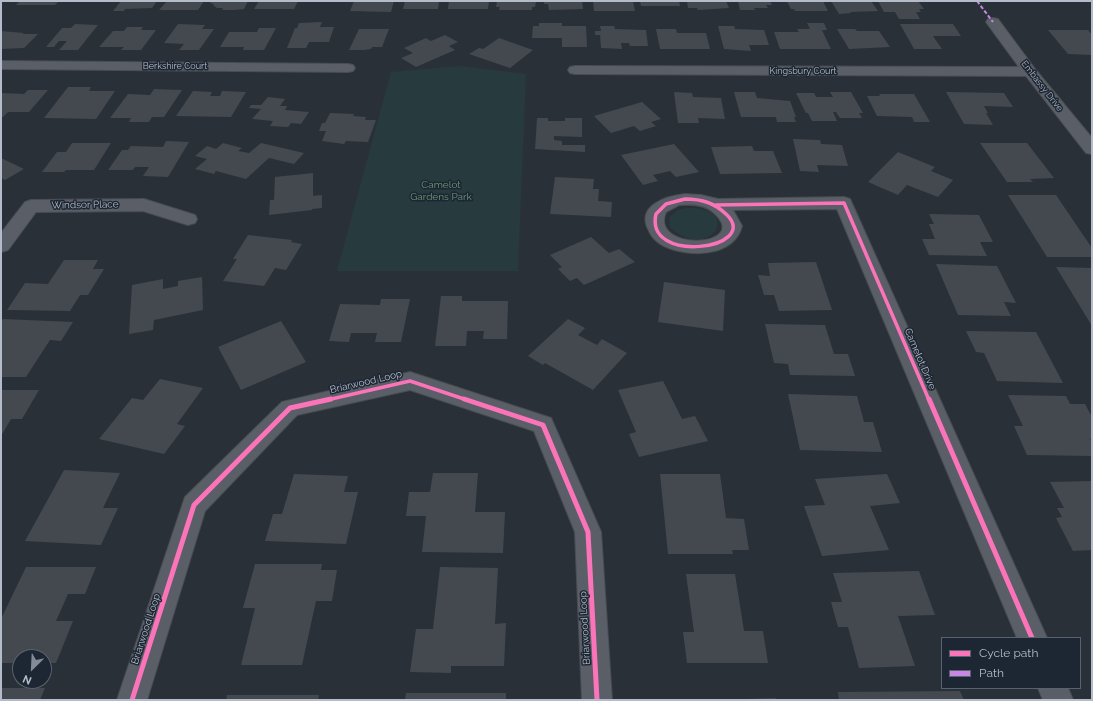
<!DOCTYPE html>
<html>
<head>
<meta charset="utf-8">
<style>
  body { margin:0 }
  #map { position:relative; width:1093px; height:701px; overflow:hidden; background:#2a3038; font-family:Raleway,sans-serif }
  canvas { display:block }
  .frame { position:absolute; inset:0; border:2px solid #b4bcc9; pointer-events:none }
  .legend { position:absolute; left:941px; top:637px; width:140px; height:52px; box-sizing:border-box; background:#1d2633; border:1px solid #59626f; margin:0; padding:5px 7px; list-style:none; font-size:12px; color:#b4bcc9 }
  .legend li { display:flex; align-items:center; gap:8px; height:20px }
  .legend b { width:20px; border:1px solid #59626f }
  .north { position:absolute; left:12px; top:649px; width:40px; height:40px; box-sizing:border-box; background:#1d2633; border:1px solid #59626f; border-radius:50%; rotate:204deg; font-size:11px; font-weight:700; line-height:16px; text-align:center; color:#b4bcc9 }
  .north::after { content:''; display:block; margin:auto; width:14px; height:18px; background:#848b96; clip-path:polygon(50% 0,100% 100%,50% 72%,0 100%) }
</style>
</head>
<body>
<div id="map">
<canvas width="1093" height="701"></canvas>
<div class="frame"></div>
<ul class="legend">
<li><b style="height:5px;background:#fb73b8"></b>Cycle path</li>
<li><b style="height:5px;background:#c787e3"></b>Path</li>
</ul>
<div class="north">N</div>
</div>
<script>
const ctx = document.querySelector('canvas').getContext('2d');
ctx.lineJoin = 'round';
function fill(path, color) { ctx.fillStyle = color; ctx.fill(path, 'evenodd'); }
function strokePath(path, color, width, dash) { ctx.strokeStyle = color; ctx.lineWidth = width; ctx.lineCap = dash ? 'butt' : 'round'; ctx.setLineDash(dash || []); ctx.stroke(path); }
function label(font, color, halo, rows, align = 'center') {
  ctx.font = font + ' Raleway,sans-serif'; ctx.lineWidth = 3; ctx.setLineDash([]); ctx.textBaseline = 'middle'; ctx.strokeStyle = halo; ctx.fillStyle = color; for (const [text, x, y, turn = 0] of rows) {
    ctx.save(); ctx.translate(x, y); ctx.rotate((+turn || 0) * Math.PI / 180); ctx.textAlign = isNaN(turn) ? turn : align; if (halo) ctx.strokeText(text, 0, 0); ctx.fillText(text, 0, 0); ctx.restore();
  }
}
const green = new Path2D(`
  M459,66L526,74L518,271H337L391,72Z
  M686,208C747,207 708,264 670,227L669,217L678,210Z`);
const building = new Path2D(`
  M20,1H59L55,5H16Z
  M121,1H157L152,8L125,9L124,11H113Z
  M167,1H204L198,10H159Z
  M212,1H248L244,9L234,10H222L223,8H217L213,5L214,4L210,3Z
  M259,1H298L294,9H254Z
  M354,1H394L391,12L350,11Z
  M405,1H439L438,9H403Z
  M449,1H489L488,9H448Z
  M497,1H536L535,7H532V10H499L500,7H496Z
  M544,1H582L583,9L549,10L548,4H544Z
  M593,1H633L635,11H594Z
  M640,1H679L680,6H641Z
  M687,1H726L729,8L698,10L697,8H688Z
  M738,1H770L772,5H766L768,8H754L755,10H740Z
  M787,1H823L828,11H795L794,9H791Z
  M831,1H871L878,11L850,12L851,13L839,14Z
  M878,1H918L924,9H919L921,12H916L920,19H899L895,12H884Z
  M322,22L320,27H334L329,42H309L306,48H287L295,28H297L299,23Z
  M539,23H562V26H586L587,47H562V38H532L533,26H539Z
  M807,23H824L827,30H822L831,49H780L774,32H799L797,29H810Z
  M75,24L98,25L78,50H59L67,41H59L54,47H46L62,28H71Z
  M178,24L205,25L202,29H214L199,50H179L184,44L164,43Z
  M900,24H953L961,36H933L942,49H914Z
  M600,26H614L615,29L646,30L648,46H630L629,43H621L622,49L601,48L600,35H595V31H601Z
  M718,26H734L735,29L764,30L769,45H749L751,51L724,49Z
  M127,27H143L141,30H156L141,50H121L124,47H99L113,31H124Z
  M259,28H276L264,50H243L244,47H220L229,32H257Z
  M359,29H389L382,47H372L371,49L364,50H349Z
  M656,29H676L677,33H706L710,49H660Z
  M837,29H855L857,31H879L890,47L849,49Z
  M1048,30H1088L1092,35V55L1068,54Z
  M1,31L24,33L22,34H38L24,48L1,49Z
  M445,35L458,42L449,46L455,50L416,67L401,58L413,53L404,48L426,38L431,41Z
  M499,38L533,50L510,68L469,54L479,48L483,49Z
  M68,87H91L89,91H115L96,119L44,118Z
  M154,89L182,90L164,117H152L149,122H129L131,118H110L128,94L150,95Z
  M28,90H48L29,112H8L3,117H1V93L24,94Z
  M193,91L212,92L210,96H220L222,91L246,92L231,117L176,116Z
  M674,92L692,93L693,97L721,98L725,119L698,118L699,123H678Z
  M734,92H755L757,98L790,101L796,117H794L796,122H777L776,117H741Z
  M830,92H851L863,113H859L862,118H840L836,112H833L837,121H812L808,113H806L796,93H814L816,97H833Z
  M946,92L1004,93L1013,107L984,106L988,113H986L993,125L964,124Z
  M879,94H914L930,122H914L912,117L877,116L867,96H880Z
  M268,97L285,99L280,106H287L285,110L309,112L301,124L291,123L288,127L270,126L273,121L252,119L261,109L249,108L251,105H261Z
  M642,102L661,119L651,122L656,126L640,131L634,126L611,133L594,116Z
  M330,113L354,114L353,116L366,117L365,120H376L368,142L346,141L344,144L322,141L326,131H319L322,123H325Z
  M537,118H548V121H565V118H582V137L554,136V140L562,141V145H585V152L535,149Z
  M793,139L820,140L821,144L842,145L848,166L817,165L819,172L800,171Z
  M166,141L189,142L168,177L143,176L149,167H135L133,170H108L122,150H128L131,146L163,147Z
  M72,143H111L94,170H66L64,172H42L57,152H66Z
  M223,143L242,148L238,151L249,153L261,143L304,153L294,164L269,158L246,179L216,171L214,174L195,169L207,159L195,156L207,146L216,149Z
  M980,143H1027L1054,178L1030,179L1033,182H1007Z
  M674,144L699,172L676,177L670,171L653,175L658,181L643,185L621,155Z
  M752,146L754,151H773L782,173L720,174L711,147Z
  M898,152L935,167L931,171L953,180L938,197L907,185L898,195L868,182Z
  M1,158L24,169L5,180L1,178Z
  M313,173V196L322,195V208L312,209V210L269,215L270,200H274L275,177Z
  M555,177L594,179L593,189H599L598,201L612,202L611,217L550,214Z
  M1008,195H1056L1092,248V257H1047Z
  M929,214L979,215L993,242H980L987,256L929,255L922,239H935L929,224H934Z
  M248,235L292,240L291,242L302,244L286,270L275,268L264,286L223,281L237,259H233Z
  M591,237L609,253L619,249L635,262L584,285L577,278L570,281L558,269L562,267L550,255Z
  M64,260H98L93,269H104L88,295H80L70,311L7,310L25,283L48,284Z
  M816,262L832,310L779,311L774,295H764L758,275L770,276L768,263Z
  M936,264L997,266L1016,303L1004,302L1011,316L958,315Z
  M1056,267L1092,268V326Z
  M202,277L203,310L154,320L153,330L129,334L132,285L163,279V289L178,286V281Z
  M664,282L725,290L723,331L658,322Z
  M441,296H462V301H508L507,339H483L484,331H467L466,346H435Z
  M381,299H410L401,342H375L377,333H351L349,342L329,341L340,304L380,305Z
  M3,319L73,322L61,341L50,340L26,377H1V321Z
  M568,319L585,328L578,335L597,345L602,339L627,353L593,390L545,363L543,365L528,356Z
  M281,321L306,362L241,390L218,347Z
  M765,324L825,325L834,354H848L855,376L790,375L788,364L774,363Z
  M966,331L1036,332L1063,383L997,381L984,353L976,352Z
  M160,379L203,388L177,424L185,426L164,454L99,439L132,398L143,400Z
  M663,381L682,419L695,416L708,441L639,457L629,434L636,432L618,390Z
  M1,390H39L22,419H11L1,436Z
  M788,394L857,396L864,422H873L882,452L800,450Z
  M1008,395L1066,396L1070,404H1085L1092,417V439H1090L1092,442V456L1027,455L1014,426H1023Z
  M64,470L120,473L103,508H118L101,545L25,541Z
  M433,473H478L475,512H505L503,553L422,552L426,516H406L409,492H430Z
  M294,474L348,476L344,492H358L346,544L265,541L273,514H282Z
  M660,474H720L726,518L744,519L749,550H732L733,554H668Z
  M887,474L900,503L870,506L889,550L822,556L804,506L825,505L815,479Z
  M1092,481V550L1073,551L1056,518L1062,517L1057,508H1064L1050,482Z
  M255,564H322L321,570H337L332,601H316L302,665H241L255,608H243Z
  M26,567H96L85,594H68L56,621H73L56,663H44V657H20V663H1V619Z
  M440,567L498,568L495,624L506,623L504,666H451V673L410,672L416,629H433Z
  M919,571L935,615L898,616L915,666L859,668L848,627H838L831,602H842L833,573Z
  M686,574H735L744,631H763L768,663H687L683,632H694Z
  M1,688H45L40,700H1Z
  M960,691L964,700H839L838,692Z
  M406,693H506V700H405Z
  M227,695H319L318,700H226Z
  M776,698L777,700H744V699Z`);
const minor = new Path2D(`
  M993,18L998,19L1035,69L1092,138V154L1086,153L1026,76L575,74L570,73L568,70L570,67L575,66L1019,67L986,22L988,19Z
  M1,61L348,64L353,65L355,68L353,71L348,72L1,69Z
  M685,194L701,195L718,199L844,197L850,199L1047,638H1017L837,209L733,210L742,226C734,257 689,258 664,246C658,243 652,238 649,231C635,206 666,196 685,194ZM679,205C691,204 705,204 714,213C752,248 649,252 666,212Z
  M144,199L195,215L197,219L195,223L188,225L143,211L36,212L8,250L1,252V233L25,202L31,200Z
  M410,372L551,418L601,532L612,700H582L575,532L534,431L410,390L297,415L205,511L147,700H117L185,497L282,402Z
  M1038,688H1068L1073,700H1043Z`);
const quiet = new Path2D(`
  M977,1L993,22`);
const cyclewayFar1 = new Path2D(`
  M685,199C702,199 715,203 727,215C761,249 644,265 656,214L666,204Z
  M716,205L844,203L929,400
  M327,400L410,381L467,400`);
const cycleway = new Path2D(`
  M464,399L543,425L588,532L597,700
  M929,399L1032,638
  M132,700L194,505L290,408L331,399`);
const farStreetnames = [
  ["Berkshire Court",175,66],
  ["Kingsbury Court",803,71],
  ["Embassy Drive",1042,86,52]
];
const parkNames = [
  ["Camelot",441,185],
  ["Gardens Park",441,197]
];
const streetNames = [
  ["Windsor Place",85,205,-1],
  ["Camelot Drive",920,359,67],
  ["Briarwood Loop",366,382,-13],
  ["Briarwood Loop",585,628,-93],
  ["Briarwood Loop",146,629,-72]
];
fill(green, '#273a3e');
fill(building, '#444950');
strokePath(minor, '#484c53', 2);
fill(minor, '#5a5e66');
strokePath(quiet, '#c787e3', 2, [4, 2]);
strokePath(cyclewayFar1, '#fb73b8', 3.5);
strokePath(cycleway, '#fb73b8', 5);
label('9px', '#b4bcc9', '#1d2633', farStreetnames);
label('10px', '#6b9a76', '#1d2633', parkNames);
label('10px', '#b4bcc9', '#1d2633', streetNames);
</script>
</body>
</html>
